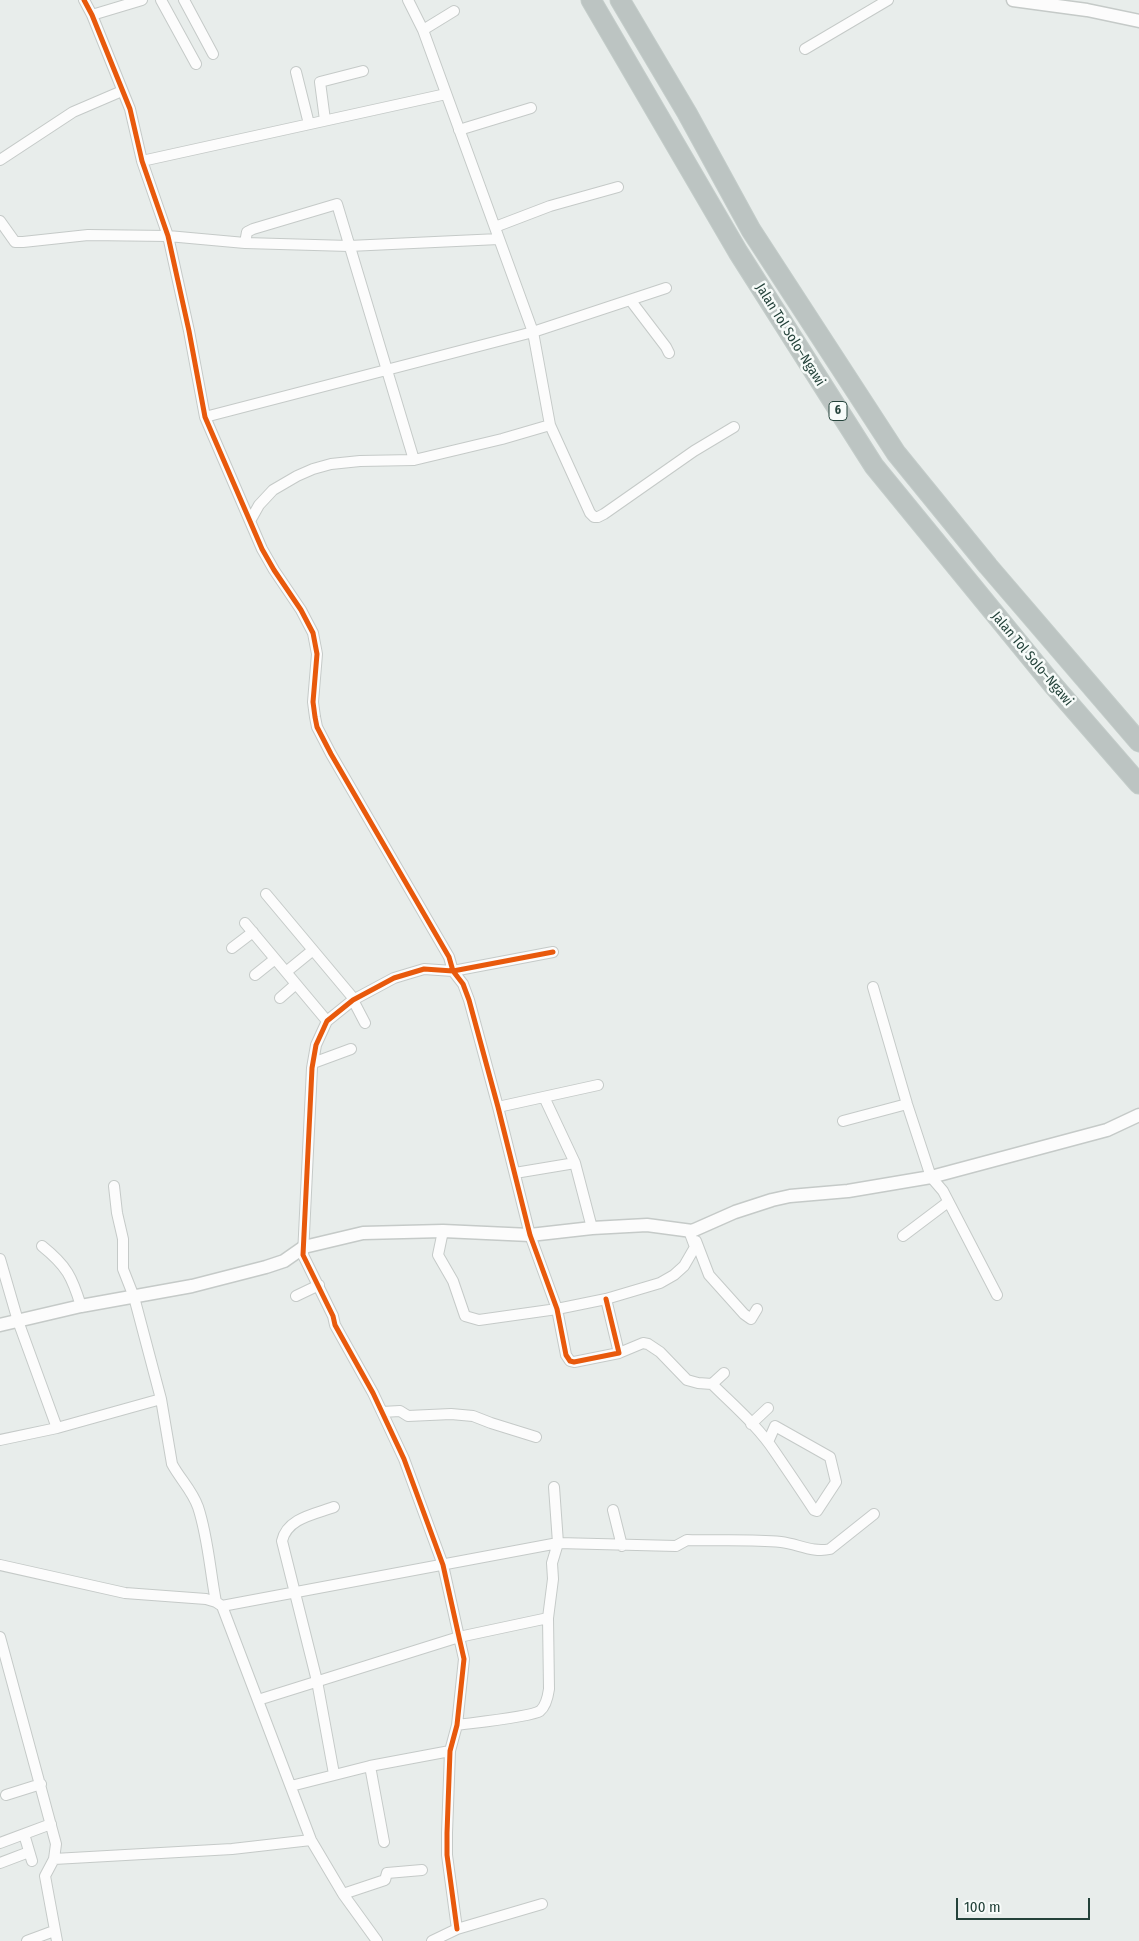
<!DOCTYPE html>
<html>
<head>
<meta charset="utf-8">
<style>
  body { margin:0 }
  #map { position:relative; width:1139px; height:1941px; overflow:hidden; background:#e8edeb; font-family:"Fira Sans Condensed",sans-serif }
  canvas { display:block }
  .scale { position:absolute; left:956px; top:1898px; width:134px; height:22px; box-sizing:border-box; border:2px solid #24423a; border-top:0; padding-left:6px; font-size:15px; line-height:18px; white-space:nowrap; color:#24423a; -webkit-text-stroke:4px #f7fbf9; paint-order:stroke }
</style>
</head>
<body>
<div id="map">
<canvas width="1139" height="1941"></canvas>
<div class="scale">100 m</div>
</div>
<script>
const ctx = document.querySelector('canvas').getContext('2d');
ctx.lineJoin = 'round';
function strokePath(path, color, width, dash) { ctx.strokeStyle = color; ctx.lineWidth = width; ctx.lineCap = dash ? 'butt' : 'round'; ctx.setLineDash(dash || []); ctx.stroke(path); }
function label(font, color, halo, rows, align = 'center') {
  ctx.font = font + ' "Fira Sans Condensed",sans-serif'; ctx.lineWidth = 5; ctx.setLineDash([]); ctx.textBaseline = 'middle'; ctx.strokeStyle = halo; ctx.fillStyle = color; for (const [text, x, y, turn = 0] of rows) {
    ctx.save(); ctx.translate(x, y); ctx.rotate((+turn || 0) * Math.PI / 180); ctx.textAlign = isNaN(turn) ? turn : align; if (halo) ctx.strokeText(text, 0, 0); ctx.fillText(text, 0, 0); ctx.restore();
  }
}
const minor = new Path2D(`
  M84,0L92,15L130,109L142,161L168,236L189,331L205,417L262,549L274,570L301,610L313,633L317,654L313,702L315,717L317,727L331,754L449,957L453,971L463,984L469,1000L498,1107L530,1235L557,1309L566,1355L570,1361L574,1362L619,1353L606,1299
  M161,0L196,64
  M184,0L213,54
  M408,0L423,30L533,332L550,425L590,513L594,517H598L604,514L694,451L734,427
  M92,15L142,0
  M423,30L454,11
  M805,49L888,0
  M296,72L309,124
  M325,120L320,82L363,71
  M459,130L531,108
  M0,160L73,112L122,91
  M142,161L446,94
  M0,221L15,242H23L88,235L168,236L245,243L349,246L499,239
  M495,227L550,206L618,187
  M245,243L247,232L253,229L337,204L414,460
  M631,301L666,347L669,353
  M205,417L533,332L666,288
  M250,521L259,505L273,490L297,476L313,469L331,464L360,461L414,460L502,439L550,425
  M266,894L354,999
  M245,923L327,1021
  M232,948L253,932
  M286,972L313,950
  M255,975L275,959
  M873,987L907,1104L931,1177L943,1191L997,1295
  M280,998L296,984
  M353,1000L365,1023
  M313,1063L351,1049
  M544,1097L575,1163L592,1228
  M498,1107L598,1085
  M843,1121L907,1104
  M515,1173L575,1163
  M114,1186L117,1213L123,1239V1269L134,1297L161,1399L172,1464C180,1479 192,1490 198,1507C208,1537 210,1571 216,1602
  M443,1231L438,1255L453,1281L465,1316L479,1320L557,1309L606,1299L660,1283L674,1275L684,1266L695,1247L689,1231
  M903,1236L948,1202
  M696,1241L709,1275L744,1314L751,1319L757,1309
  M42,1246C67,1266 72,1277 81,1306
  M0,1259L18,1321L57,1428L0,1440
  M296,1296L319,1285
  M619,1353L643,1343L648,1344L660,1352L687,1380L698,1383L712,1384C733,1405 758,1426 775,1452C788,1471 801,1490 814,1510L817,1511L836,1482L830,1457L775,1426L768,1442
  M712,1384L724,1373
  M382,1412L400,1411L408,1416L451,1414L473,1416L491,1423L536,1437
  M751,1424L768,1408
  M57,1428L161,1399
  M613,1510L622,1546
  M0,1565L125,1593L206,1599L216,1602L222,1606L311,1840L343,1894L377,1941
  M222,1606L558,1543L676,1546L687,1540C718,1541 750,1539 781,1542C798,1544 813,1553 830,1549L874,1514
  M0,1637L56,1844L54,1859L45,1876L57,1941
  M258,1700L459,1637L548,1618
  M457,1725C471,1723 531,1717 540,1711C546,1706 548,1696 549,1689L548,1618L553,1579L552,1563L558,1543L554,1487
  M370,1766L384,1842
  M334,1774L317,1681L282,1541C287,1518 315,1514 334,1507
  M291,1786L370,1766L450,1751
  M6,1795L41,1784
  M24,1834L32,1861
  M0,1843L51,1824
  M54,1859L232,1849L311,1840
  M0,1863L29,1852
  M343,1894L385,1880L387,1873L422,1870
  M457,1929L447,1855V1833L450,1751L457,1725L464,1659L459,1637L443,1565L404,1459L373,1393L335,1325L333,1316L303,1255L312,1068L316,1045L327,1021L353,1000L394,978L424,969L453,971L553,952
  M27,1941L54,1931
  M432,1941L457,1929L542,1904`);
const tertiary = new Path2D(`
  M1013,0L1087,10L1139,21
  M0,1325L81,1306L192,1286L266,1267L284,1261L304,1247L363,1233L443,1231L530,1235L592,1228L647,1225L692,1231L735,1212L772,1200L790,1196L848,1191L931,1177L1107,1130L1139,1115`);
const motorway = new Path2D(`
  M591,0L738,252L874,466L1053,685L1139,784
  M620,0L687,113L751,230L896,453L988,566L1139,742`);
const cycleway = new Path2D(`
  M84,0L92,15L130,109L142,161L168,236L189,331L205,417L262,549L274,570L301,610L313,633L317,654L313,702L315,717L317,727L331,754L449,957L453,971L463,984L469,1000L498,1107L530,1235L557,1309L566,1355L570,1361L574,1362L619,1353L606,1299
  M457,1929L447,1855V1833L450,1751L457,1725L464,1659L459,1637L443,1565L404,1459L373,1393L335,1325L333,1316L303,1255L312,1068L316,1045L327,1021L353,1000L394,978L424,969L453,971L553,952`);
const shields = [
  [838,411,18]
];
const shieldNames = [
  ["6",838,411]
];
const streetNames = [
  ["Jalan Tol Solo–Ngawi",790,335,58],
  ["Jalan Tol Solo–Ngawi",1032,659,50]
];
strokePath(minor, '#c5cac8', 12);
strokePath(tertiary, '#c5cac8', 15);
strokePath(motorway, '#c3ccc9', 21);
strokePath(minor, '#fcfcfc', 10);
strokePath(tertiary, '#fcfcfc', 12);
strokePath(motorway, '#bcc4c2', 19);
strokePath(cycleway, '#e8590c', 5);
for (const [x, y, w] of shields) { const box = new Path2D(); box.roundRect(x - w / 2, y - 9.5, w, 19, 4); ctx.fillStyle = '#f7fbf9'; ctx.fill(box); strokePath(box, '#24423a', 1); }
label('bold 12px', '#24423a', null, shieldNames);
label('14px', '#24423a', '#f7fbf9', streetNames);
</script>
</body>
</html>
